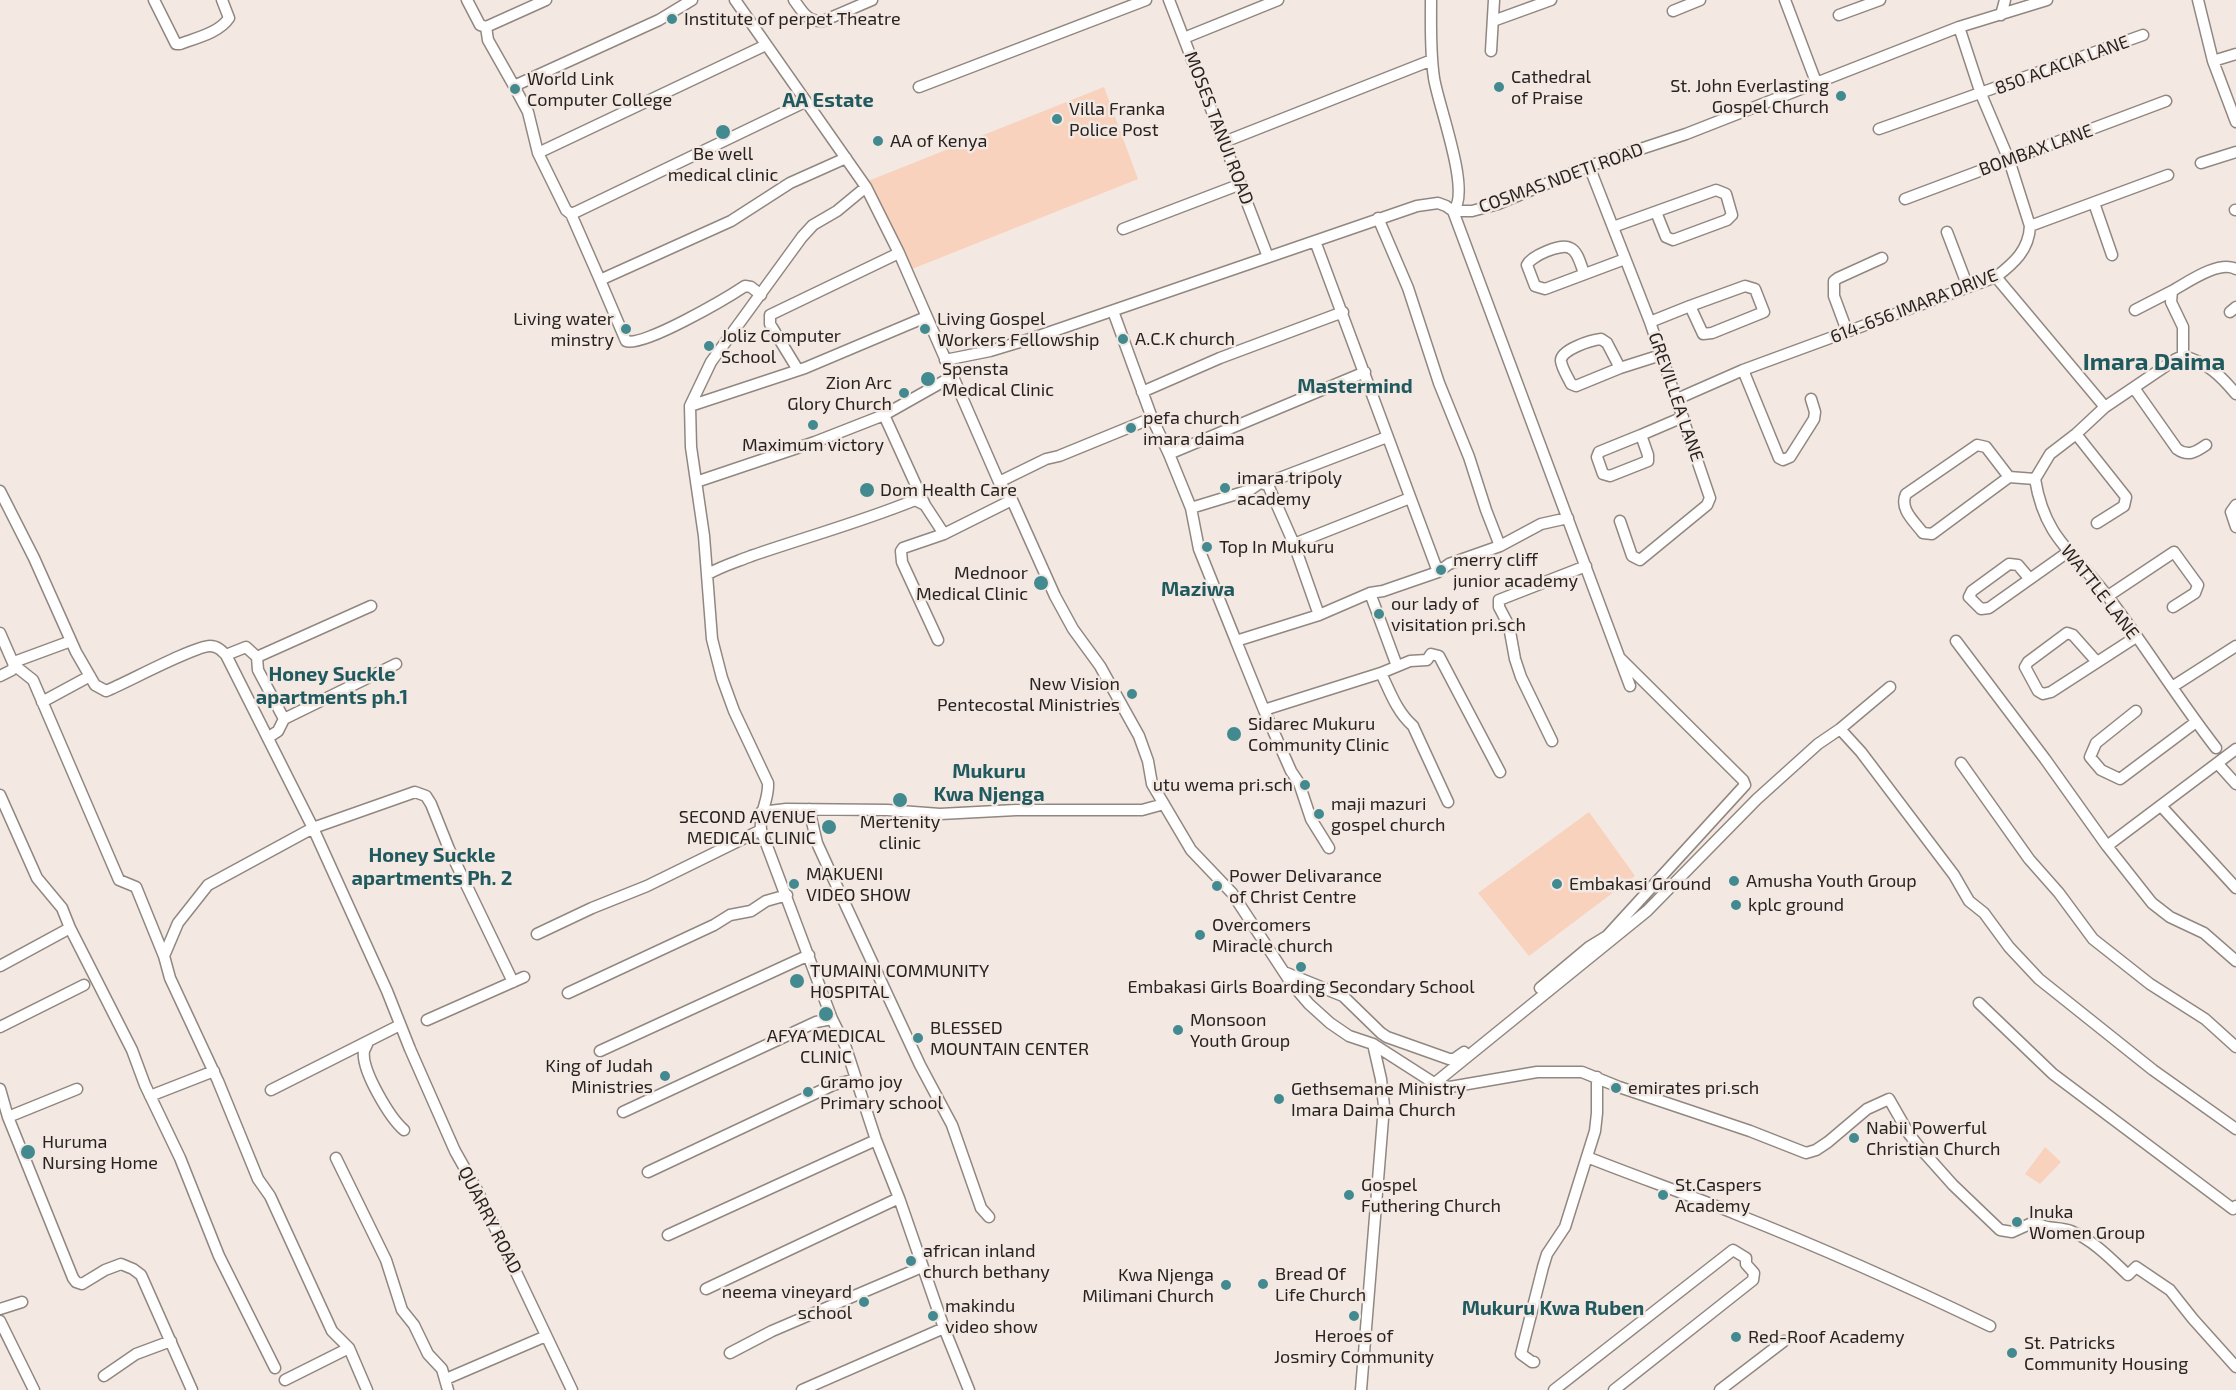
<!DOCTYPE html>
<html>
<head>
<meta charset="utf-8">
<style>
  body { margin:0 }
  canvas { display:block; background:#f3e8e2 }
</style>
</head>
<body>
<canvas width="2236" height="1390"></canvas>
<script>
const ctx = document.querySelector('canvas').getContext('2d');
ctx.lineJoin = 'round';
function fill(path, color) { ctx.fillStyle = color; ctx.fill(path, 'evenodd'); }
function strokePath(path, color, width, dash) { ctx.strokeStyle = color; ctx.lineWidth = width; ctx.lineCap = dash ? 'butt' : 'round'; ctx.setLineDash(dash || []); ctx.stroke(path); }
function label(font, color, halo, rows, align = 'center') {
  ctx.font = font + ' "Exo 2",sans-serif'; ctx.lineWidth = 5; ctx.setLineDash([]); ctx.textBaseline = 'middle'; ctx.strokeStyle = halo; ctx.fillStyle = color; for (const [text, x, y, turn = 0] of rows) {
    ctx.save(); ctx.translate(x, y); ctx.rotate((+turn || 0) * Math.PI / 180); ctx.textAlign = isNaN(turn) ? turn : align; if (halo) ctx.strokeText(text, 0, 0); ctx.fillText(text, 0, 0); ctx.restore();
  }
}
const green = new Path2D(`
  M1104,87L1138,179L912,269L868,181Z
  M1589,812L1635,876L1529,956L1478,893Z
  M2045,1147L2061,1162L2040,1184L2025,1174Z`);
const minor = new Path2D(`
  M154,0L176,44H180C196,38 219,33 229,18L222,0
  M467,0L480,25L486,27L546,0
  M692,0L659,20L514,86L528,112L538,153L566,210L571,214L576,212L805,102
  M735,0L866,187L899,253L999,482L1012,500L1055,596L1073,629L1100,666L1139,736L1148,761L1152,784L1191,850L1232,893L1291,983L1309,1004L1330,1023L1349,1036L1373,1044L1437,1085L1450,1087L1537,1072H1582L1619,1087L1750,1131L1806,1153L1816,1150L1828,1142L1867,1109L1889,1099L1909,1134L1920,1148L1953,1185L2000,1230L2012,1232L2034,1222C2045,1230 2059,1226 2071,1231C2094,1241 2110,1258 2128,1275L2136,1267L2170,1290L2193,1319L2236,1367
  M794,0C802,11 807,22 823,21L872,0
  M1169,0L1268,257
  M1431,0C1431,26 1430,52 1434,78C1438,105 1472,193 1453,211L1630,686
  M1785,0L1816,82
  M2198,0L2213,61L2236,122
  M1673,11L1700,0
  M1839,15L1880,0
  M2001,15L2005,0
  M1493,21L1551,0
  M486,27L488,40L514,86
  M1184,38L1278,0
  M1491,51L1494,0
  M2213,61L2236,54
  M919,87L1146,0
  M1879,129L2143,35
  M1224,142L1432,60
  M538,153L766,45
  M2201,163L2236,152
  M1589,166L1650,322L1710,498L1707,505L1640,560L1632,556L1620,521
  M866,187L837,211L813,225L802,237L711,362L690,406L691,447L704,536L712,639L722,678L734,711L768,783C769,801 759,811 761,830L832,1019L845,1045L876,1140L899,1198L944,1328L969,1390
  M1905,199L2166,101
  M2094,203L2112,255
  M2235,210H2236
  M571,214L600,280
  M1378,218L1408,288L1439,383L1469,457L1486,510L1500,546
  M2030,226L2168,175
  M1613,227L1716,190L1726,194L1732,215L1727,220L1673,240L1666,237L1656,212
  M1123,229L1241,184
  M1947,232L1968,287
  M1315,241L1438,572
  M1584,273C1581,266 1578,251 1570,248C1561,243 1531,256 1527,265L1535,286L1545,289L1625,259
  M1996,277L2105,407
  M1745,286L1755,289L1764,312L1712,333L1703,334L1690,306Z
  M761,295L751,287L745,286C727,298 642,348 626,341L600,280L731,221L790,183L846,158
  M2135,310L2172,291
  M1113,311L1152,418L1169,454L1191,508L1199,549L1236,641L1319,615L1370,593L1383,591L1438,572L1449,564L1500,546L1541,524L1568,518
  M2230,312L2236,307
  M1650,322L1690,306
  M1847,331L1834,296V281L1838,278L1882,258
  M2183,356L2176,359L2105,407L2076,434L2050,454L2035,479C2045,540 2075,553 2109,598C2146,647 2178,699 2216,748
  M2183,356V327L2171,302L2172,291C2188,282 2219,260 2236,269
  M2183,356C2207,362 2221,376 2236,394
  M945,360L990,351L1033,338L1417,206L1438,203L1446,206L1453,211H1472L1498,204L1589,166L1686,134L1959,27L2047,0
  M1620,368L1607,343L1601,339C1591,340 1560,350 1561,361C1562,369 1568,377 1571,384L1576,386L1620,368L1661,355
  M798,370L770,324V315L899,253
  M1743,370L1779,458L1783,460L1790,457L1814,419L1815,412L1811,399
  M2134,388L2177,449C2188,457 2196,452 2206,445
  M1142,392L1220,358L1343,312
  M1677,399L1743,370L1996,277C2014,263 2029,250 2030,226L2009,160L1981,94L1959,27
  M690,406L805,368L926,317
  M884,415L925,505
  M2076,434L2126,497L2124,506L2097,523
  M1641,435L1648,455V461L1610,476L1603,474L1597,457L1599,452Z
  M1641,435L1683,417
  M1169,454L1365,372
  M2009,477L1986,447L1977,445L1906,494C1899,509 1914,521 1923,533L1932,534L2009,477L2035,479
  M696,482L815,442L884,415L953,376
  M999,482L1046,459L1059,456L1152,418
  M1264,484L1387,437
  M0,491L34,558L76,652L95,685L106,691C126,683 194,646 210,646C217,646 221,650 226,655L313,828L387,991L410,1049L455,1151L477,1190L572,1390
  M2236,505L2231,512L2236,527
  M1191,508L1250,490L1260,483L1268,485L1294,544L1410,498
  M1294,544L1319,615
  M708,574C722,566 736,562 751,556C806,537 861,522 915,500L925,505L944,534L1012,500
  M2029,578L2018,565L2009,564L1972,591L1969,597L1981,609L1989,608L2068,552
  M1370,593L1397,666
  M2108,596L2174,552L2198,585L2195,593L2173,607
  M0,633L14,665L12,670L0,676
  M938,640L902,562L901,551L903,548L944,534
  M1236,641L1264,710L1381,673L1410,661L1427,660L1431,654L1439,656L1500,772
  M1956,641L2045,759L2107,846L2152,903L2170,917L2204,933L2236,961
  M226,655L246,647L257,657L371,606
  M257,657L258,670L284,719
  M14,662L71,641
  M2097,662L2073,635L2067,633L2028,662L2025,667L2038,691L2043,694L2051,692L2136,637
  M14,665L33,680L119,880L136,887L164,956
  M1381,673C1390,692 1397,712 1413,726L1448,802
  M2172,687L2236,646
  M42,702L90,676
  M1264,710L1291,771L1299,783L1311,819L1329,848
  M2136,711L2096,743L2090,757L2101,770L2120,779L2196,722
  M1840,729L1890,687
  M269,737L278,731L284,719L396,664
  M1552,741L1521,677L1515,659L1509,626L1499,607V600L1586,566
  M1961,763L2029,859L2059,893L2093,939L2150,984L2205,1019L2236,1047
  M2218,764L2236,784
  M0,795L37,878L62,908L70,928L132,1050L145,1085L180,1158L219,1256L275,1368
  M2161,806L2236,888
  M809,809L817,843L833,878L920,1065L952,1125L981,1208L989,1217
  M761,812L786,809L887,810L940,814L1016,810H1142L1164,804
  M2107,846L2236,749
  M537,934L592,908L647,886L761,830
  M0,966L70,928
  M1284,972L1343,996L1381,1033L1387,1037L1449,1059H1454L1464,1052
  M1540,988L1589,947L1607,936L1745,785L1743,780L1621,659
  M568,993L714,925L730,915L751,911L766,901L787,895
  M1979,1003L2053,1074L2233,1209L2236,1206
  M427,1020L524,977
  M0,1027L84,985
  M368,1042C367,1045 365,1048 364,1051C361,1070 390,1118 404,1130
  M600,1051L809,955
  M1435,1083L1647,911L1757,799L1818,744L1840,729L1861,752L1954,875L1969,901L1984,913L2009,947L2039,979L2153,1070L2236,1129
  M0,1089L8,1117L73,1278L76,1282L82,1284L105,1270L121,1264L133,1269L141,1275L192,1390
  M271,1090L400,1025
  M150,1096L214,1071
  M623,1112L816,1022L832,1019
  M8,1117L77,1089
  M1587,1157C1637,1177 1687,1194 1736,1214C1822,1248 1907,1286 1990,1326
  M336,1158L386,1260L402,1310L414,1325L428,1354L442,1369L448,1390
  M648,1172L833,1085L856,1079
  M668,1235L876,1140
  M706,1289L899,1198
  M0,1309L22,1302
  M0,1321L34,1390
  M730,1353L772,1331L922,1267
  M1534,1362H1532L1521,1354L1543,1267L1547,1254L1565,1227L1595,1131L1597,1113V1077
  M104,1376L136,1354L171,1341
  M446,1379L546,1336
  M285,1380L349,1348
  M367,1390L349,1348L332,1331L270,1196L258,1179L218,1081L170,978L164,956L178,923L208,885L313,828L415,792L426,796L431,804L449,849L513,982
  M802,1390L944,1328
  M1361,1390L1384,1106L1381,1079L1373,1044
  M1554,1390L1733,1250L1746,1258V1264L1754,1273L1753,1280L1614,1390
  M1720,1390L1784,1341`);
const markers = [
  [672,19,6,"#428a8f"],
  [1499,87,6,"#428a8f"],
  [515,89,6,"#428a8f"],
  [1841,96,6,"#428a8f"],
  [1057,119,6,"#428a8f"],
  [723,132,8,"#428a8f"],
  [878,141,6,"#428a8f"],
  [626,329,6,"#428a8f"],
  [925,329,6,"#428a8f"],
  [1123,339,6,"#428a8f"],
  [709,346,6,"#428a8f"],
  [928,379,8,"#428a8f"],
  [904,393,6,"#428a8f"],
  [813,425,6,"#428a8f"],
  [1131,428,6,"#428a8f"],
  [1225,488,6,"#428a8f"],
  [867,490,8,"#428a8f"],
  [1207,547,6,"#428a8f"],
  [1441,570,6,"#428a8f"],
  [1041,583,8,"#428a8f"],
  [1379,614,6,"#428a8f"],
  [1132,694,6,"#428a8f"],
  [1234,734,8,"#428a8f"],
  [1305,785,6,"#428a8f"],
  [900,800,8,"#428a8f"],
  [1319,814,6,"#428a8f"],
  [829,827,8,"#428a8f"],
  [1734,881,6,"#428a8f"],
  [794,884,6,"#428a8f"],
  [1557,884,6,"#428a8f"],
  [1217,886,6,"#428a8f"],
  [1736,905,6,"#428a8f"],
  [1200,935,6,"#428a8f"],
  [1301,967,6,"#428a8f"],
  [797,981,8,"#428a8f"],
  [826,1014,8,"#428a8f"],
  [1178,1030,6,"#428a8f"],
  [918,1038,6,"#428a8f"],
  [665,1076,6,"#428a8f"],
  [1616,1088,6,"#428a8f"],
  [808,1092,6,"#428a8f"],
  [1279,1099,6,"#428a8f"],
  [1854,1138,6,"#428a8f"],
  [28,1152,8,"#428a8f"],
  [1349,1195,6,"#428a8f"],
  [1663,1195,6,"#428a8f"],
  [2017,1222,6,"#428a8f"],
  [911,1261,6,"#428a8f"],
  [1263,1284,6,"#428a8f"],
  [1226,1285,6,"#428a8f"],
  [864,1302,6,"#428a8f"],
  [933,1316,6,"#428a8f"],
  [1354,1316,6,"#428a8f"],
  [1736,1337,6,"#428a8f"],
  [2012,1353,6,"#428a8f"]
];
const poiNames = [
  ["Institute of perpet Theatre",684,19],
  ["Cathedral",1511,77],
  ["of Praise",1511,98],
  ["World Link",527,79],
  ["Computer College",527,100],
  ["St. John Everlasting",1829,86,"right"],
  ["Gospel Church",1829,107,"right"],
  ["Villa Franka",1069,109],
  ["Police Post",1069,130],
  ["AA of Kenya",890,141],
  ["Be well",723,154,"center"],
  ["medical clinic",723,175,"center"],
  ["Living water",614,319,"right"],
  ["minstry",614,340,"right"],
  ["Living Gospel",937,319],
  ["Workers Fellowship",937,340],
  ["Joliz Computer",721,336],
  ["School",721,357],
  ["A.C.K church",1135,339],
  ["Spensta",942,369],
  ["Medical Clinic",942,390],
  ["Zion Arc",892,383,"right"],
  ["Glory Church",892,404,"right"],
  ["pefa church",1143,418],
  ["imara daima",1143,439],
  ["Maximum victory",813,445,"center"],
  ["imara tripoly",1237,478],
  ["academy",1237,499],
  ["Dom Health Care",880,490],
  ["Top In Mukuru",1219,547],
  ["merry cliff",1453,560],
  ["junior academy",1453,581],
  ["Mednoor",1028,573,"right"],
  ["Medical Clinic",1028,594,"right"],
  ["our lady of",1391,604],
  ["visitation pri.sch",1391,625],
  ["New Vision",1120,684,"right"],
  ["Pentecostal Ministries",1120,705,"right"],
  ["Sidarec Mukuru",1248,724],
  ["Community Clinic",1248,745],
  ["utu wema pri.sch",1293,785,"right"],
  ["maji mazuri",1331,804],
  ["gospel church",1331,825],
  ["SECOND AVENUE",816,817,"right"],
  ["MEDICAL CLINIC",816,838,"right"],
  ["Mertenity",900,822,"center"],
  ["clinic",900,843,"center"],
  ["MAKUENI",806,874],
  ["VIDEO SHOW",806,895],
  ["Power Delivarance",1229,876],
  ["of Christ Centre",1229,897],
  ["Amusha Youth Group",1746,881],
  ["Embakasi Ground",1569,884],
  ["kplc ground",1748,905],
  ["Overcomers",1212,925],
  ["Miracle church",1212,946],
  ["TUMAINI COMMUNITY",810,971],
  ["HOSPITAL",810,992],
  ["Embakasi Girls Boarding Secondary School",1301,987,"center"],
  ["Monsoon",1190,1020],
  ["Youth Group",1190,1041],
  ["BLESSED",930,1028],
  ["MOUNTAIN CENTER",930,1049],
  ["AFYA MEDICAL",826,1036,"center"],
  ["CLINIC",826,1057,"center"],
  ["King of Judah",653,1066,"right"],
  ["Ministries",653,1087,"right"],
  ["Gramo joy",820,1082],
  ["Primary school",820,1103],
  ["emirates pri.sch",1628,1088],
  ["Gethsemane Ministry",1291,1089],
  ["Imara Daima Church",1291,1110],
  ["Nabii Powerful",1866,1128],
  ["Christian Church",1866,1149],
  ["Huruma",42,1142],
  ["Nursing Home",42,1163],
  ["Gospel",1361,1185],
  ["Futhering Church",1361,1206],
  ["St.Caspers",1675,1185],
  ["Academy",1675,1206],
  ["Inuka",2029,1212],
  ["Women Group",2029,1233],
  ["african inland",923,1251],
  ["church bethany",923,1272],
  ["Bread Of",1275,1274],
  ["Life Church",1275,1295],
  ["Kwa Njenga",1214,1275,"right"],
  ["Milimani Church",1214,1296,"right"],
  ["neema vineyard",852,1292,"right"],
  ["school",852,1313,"right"],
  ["makindu",945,1306],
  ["video show",945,1327],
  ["Heroes of",1354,1336,"center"],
  ["Josmiry Community",1354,1357,"center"],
  ["Red-Roof Academy",1748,1337],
  ["St. Patricks",2024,1343],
  ["Community Housing",2024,1364]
];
const streetNames = [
  ["850 ACACIA LANE",2062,65,-20],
  ["MOSES TANUI ROAD",1219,128,69],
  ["BOMBAX LANE",2036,150,-20],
  ["COSMAS NDETI ROAD",1561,178,-20],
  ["614-656 IMARA DRIVE",1914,306,-21],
  ["GREVILLEA LANE",1676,397,71],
  ["WATTLE LANE",2100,592,52],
  ["QUARRY ROAD",490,1220,63]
];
const neighbourhoodNames = [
  ["AA Estate",828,100],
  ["Mastermind",1355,386],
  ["Maziwa",1198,589],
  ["Honey Suckle",332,674],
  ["apartments ph.1",332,697],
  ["Mukuru",989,771],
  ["Kwa Njenga",989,794],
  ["Honey Suckle",432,855],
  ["apartments Ph. 2",432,878],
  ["Mukuru Kwa Ruben",1553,1308]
];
const districtNames = [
  ["Imara Daima",2154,362]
];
fill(green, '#f8d2bd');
strokePath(minor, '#918781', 13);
strokePath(minor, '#fff', 10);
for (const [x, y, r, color] of markers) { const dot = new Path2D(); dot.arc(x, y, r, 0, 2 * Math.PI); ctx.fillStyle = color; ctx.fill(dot); strokePath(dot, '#f3e8e2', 2); }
label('18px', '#282321', '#f3e8e2', poiNames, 'left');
label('18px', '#282321', '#f3e8e2', streetNames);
label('bold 20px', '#205a5f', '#f3e8e2', neighbourhoodNames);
label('bold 24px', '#205a5f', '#f3e8e2', districtNames);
</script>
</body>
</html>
